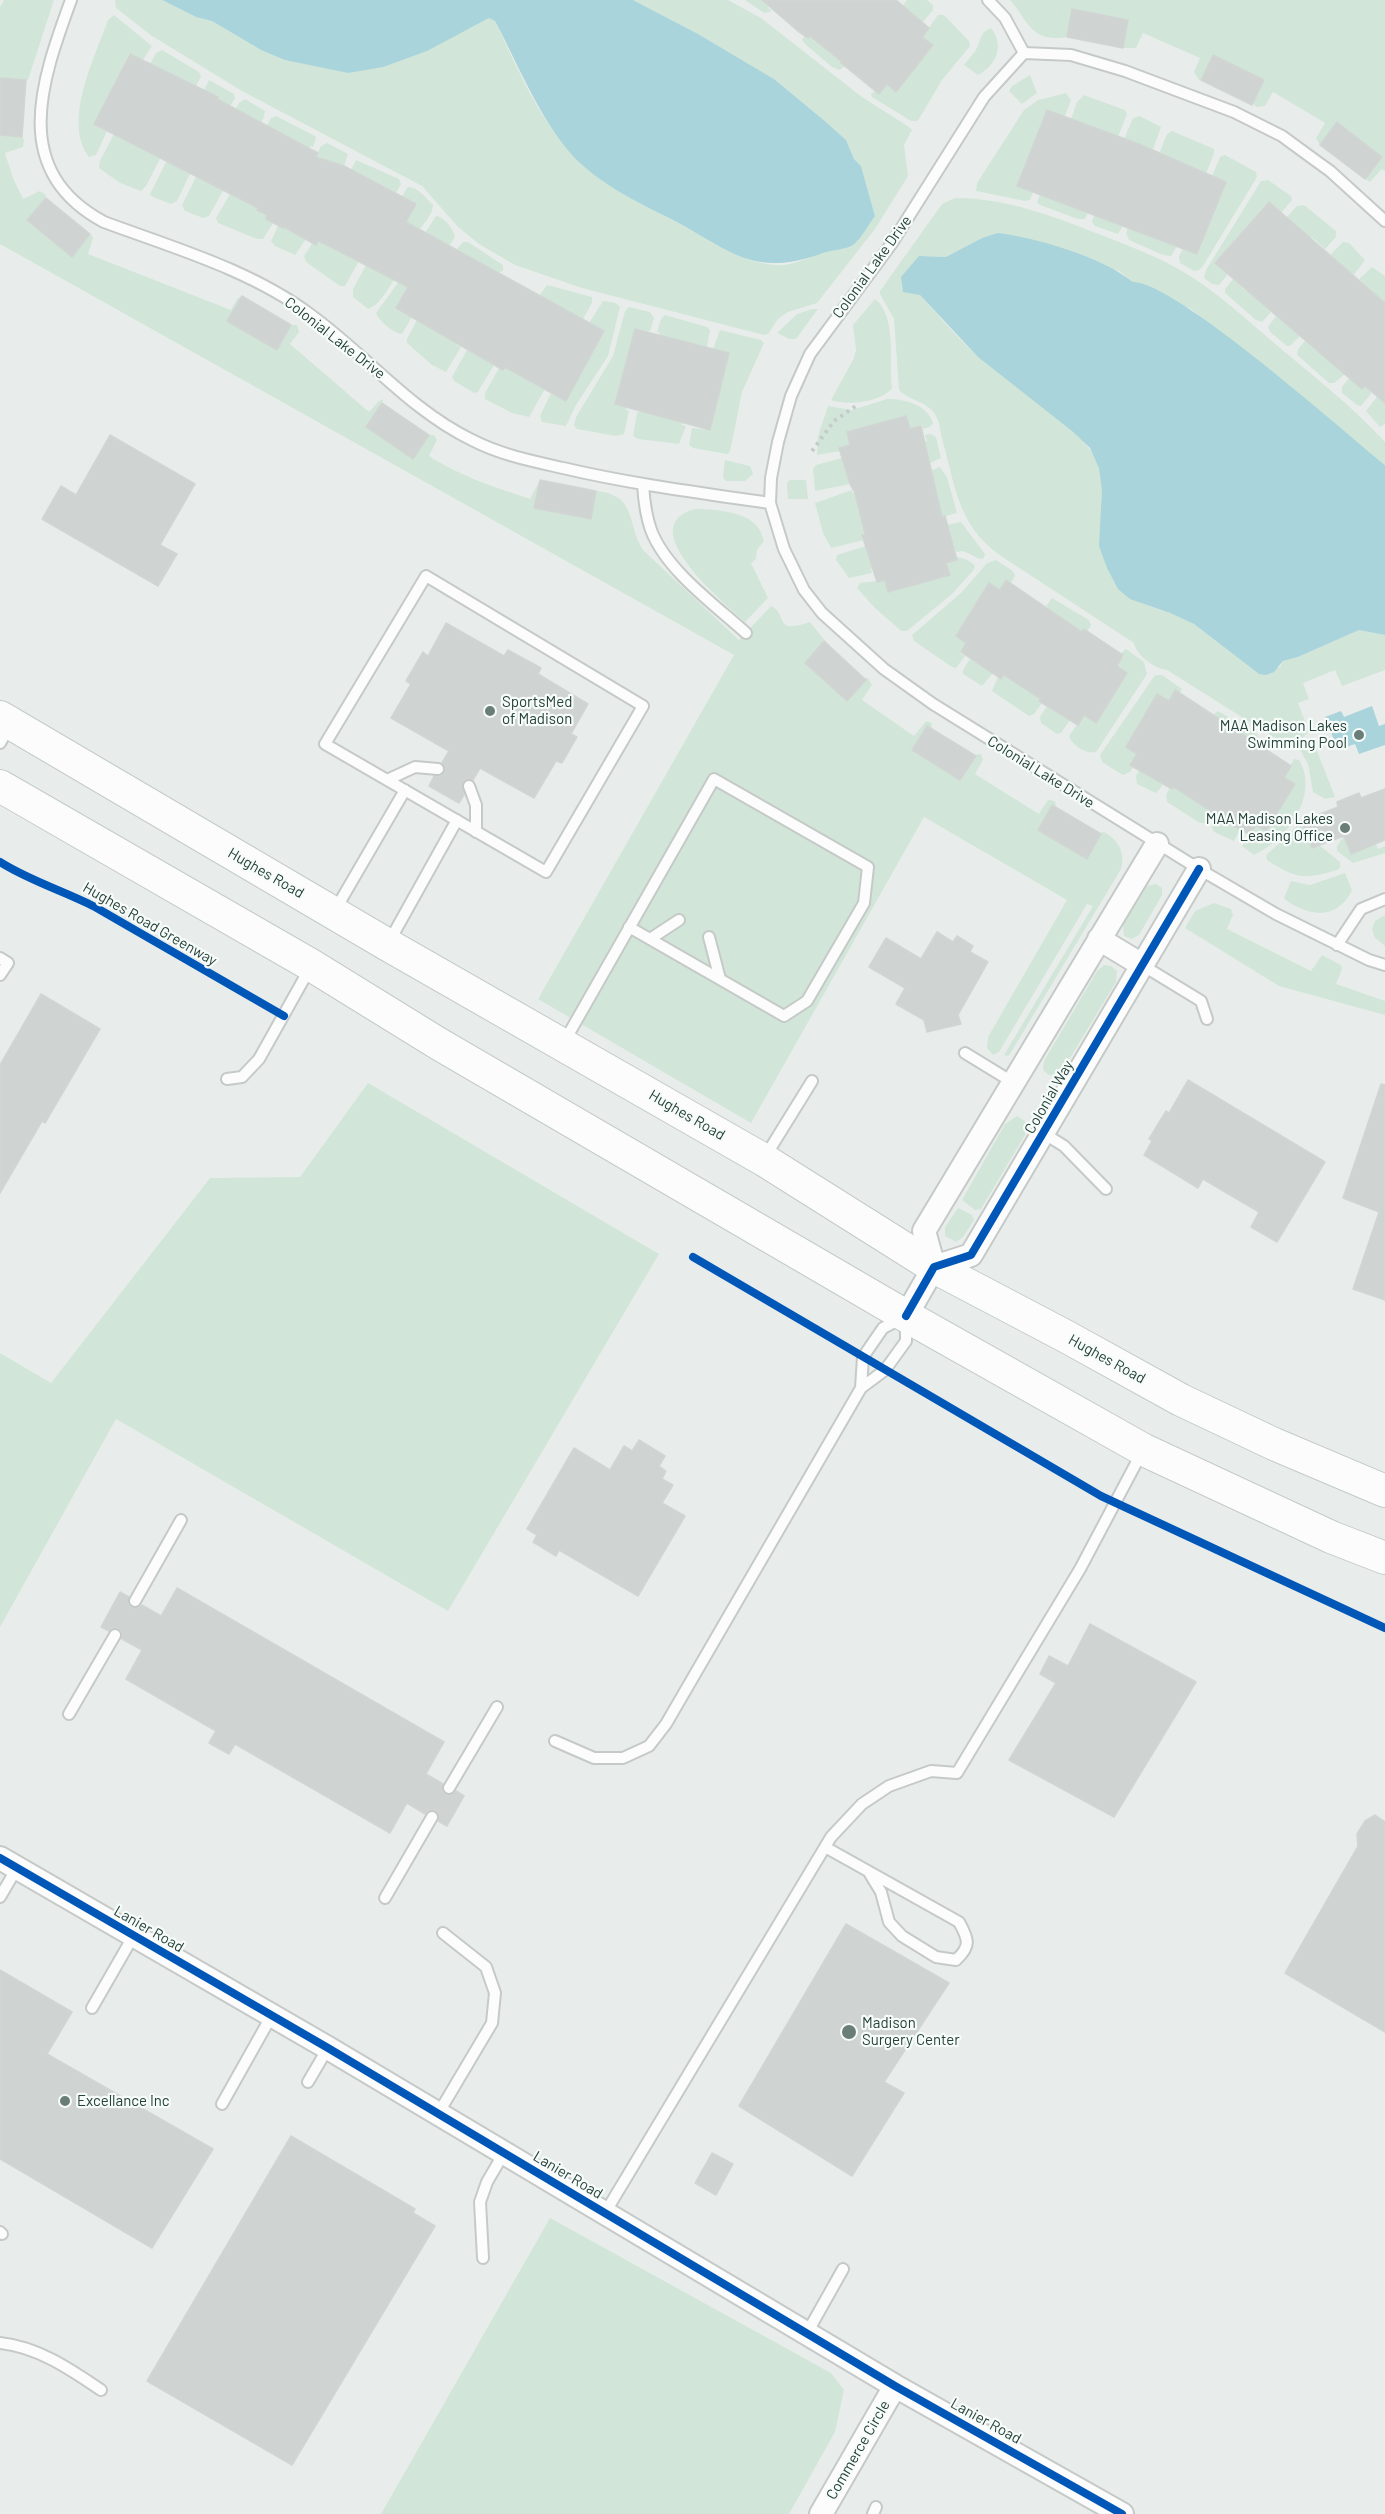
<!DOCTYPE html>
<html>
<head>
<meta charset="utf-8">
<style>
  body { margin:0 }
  canvas { display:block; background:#e8edeb }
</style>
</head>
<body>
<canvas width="1385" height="2514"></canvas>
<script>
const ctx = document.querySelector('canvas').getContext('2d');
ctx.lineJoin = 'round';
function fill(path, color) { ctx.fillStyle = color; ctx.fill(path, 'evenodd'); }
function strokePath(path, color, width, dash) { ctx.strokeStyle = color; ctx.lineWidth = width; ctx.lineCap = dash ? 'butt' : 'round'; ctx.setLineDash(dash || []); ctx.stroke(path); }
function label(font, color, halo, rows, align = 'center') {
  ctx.font = font + ' Barlow,sans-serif'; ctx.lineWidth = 4.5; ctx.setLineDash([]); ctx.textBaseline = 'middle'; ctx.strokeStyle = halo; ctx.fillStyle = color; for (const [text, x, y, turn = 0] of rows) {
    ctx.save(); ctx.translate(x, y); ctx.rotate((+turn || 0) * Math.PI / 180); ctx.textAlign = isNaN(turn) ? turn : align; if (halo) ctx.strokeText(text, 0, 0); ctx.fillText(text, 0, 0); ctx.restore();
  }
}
const green = new Path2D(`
  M4,0H54L28,80L0,78V7Z
  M115,0H162L196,17L212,21L261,50L285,59L348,73L468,29L489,18L495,21C520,73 543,132 589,170C617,194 652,208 683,226C712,242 741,262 775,265C800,267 821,248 845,248L875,216L861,166L854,159L846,140L826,122L774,79L698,34L633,0H728L761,18L862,97L909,127L912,130L904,145L908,176L875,229L817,303L788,312L778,319L768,334L764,335L582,288L515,265L479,244L458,227L422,186L242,91L152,36L116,8Z
  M745,0H774L768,8L772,11L764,13Z
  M907,0H927L933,5V10L923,22L897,15Z
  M1010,0H1385V171L1382,169L1370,182L1365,179L1382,157L1338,122L1320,145L1316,138L1325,123L1273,92L1265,106L1256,107L1253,103L1264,80L1213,55L1201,80H1199L1194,72L1200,58L1143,33L1136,48H1123L1128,20L1073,9L1067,37C1031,43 1029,22 1010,0Z
  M114,15L152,46L143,60L129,54L94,124L107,131L96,155L89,157C62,121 95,57 108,20Z
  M938,15H944L969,41L970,46L942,80L919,119L917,121H911L872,97L871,94L875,91L879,94L887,84L896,91L933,46L922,37Z
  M991,28C1005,45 996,66 978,75L964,65C968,59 974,54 977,48C981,39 980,32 991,28Z
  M804,36L808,39L810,36L842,61L841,63L844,67L839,70L832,67L805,44L802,40Z
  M162,50L199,72L201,77L196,86L180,78L176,85L166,72L150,64L156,53Z
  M1030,75L1037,93L1022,104L1009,91L1012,86Z
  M209,80L234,94L235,98L188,178L177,201L171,204L153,197L150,194L167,160L182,168L218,97L204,90Z
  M1066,93L1071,100L1065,116L1047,110L1017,185L1033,192L1030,200L1025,201L976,191L977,183L1024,110L1038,100Z
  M1084,95L1125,110L1127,114L1118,137L1071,119L1077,102Z
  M245,99L265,111L264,117L209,216L203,218L185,211L182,205L199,171L239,103Z
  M276,116L315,136L316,138L313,147L311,146L309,149L277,141L280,133L267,125L271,118Z
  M1140,116L1161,127L1152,152L1124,139L1133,118Z
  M1172,131L1214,149V153L1206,174L1159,154L1167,134Z
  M114,134L161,157L146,186L141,191L120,183L99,168L100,161Z
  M0,135L22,137L24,139L23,147L5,153L13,178L23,199L40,191L46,195V198L28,221L72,256L91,234L93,238L88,254L231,310L237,299L242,296L228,321L276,350L291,325H297L299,332L290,344L369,412L379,401L384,399L366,427L413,458L429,435H434L437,440L429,456C464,478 492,486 530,499L540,480L535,508L590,519L596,491C639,495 626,526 644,551L739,640L771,606C789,614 772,635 810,622L827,643L823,642L805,663L847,701L865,678H868L872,685L862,700L914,736L926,721L932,723L931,728L927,726L912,751L960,780L976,756L974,755L981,754L983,760L975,774L1039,814L1048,800L1055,801L1056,807L1052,805L1038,830L1086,859L1100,833L1104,832C1118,839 1126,853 1121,869L1010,1054L1007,1056L1004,1055L1093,906L1087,904L999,1052L993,1055L987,1048L988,1037L1067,900L924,817L751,1123L538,999L734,655L0,244Z
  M327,143L348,154L344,166L314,161L321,146Z
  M1225,155L1256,172L1257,177L1203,266L1199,270L1194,271L1180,263L1179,257L1183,248L1198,254L1226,182L1212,176L1220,157Z
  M356,160L399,179L401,184L396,193L380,184L376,193L351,170Z
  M1268,180L1291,196L1292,200L1281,213L1268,202L1215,262L1228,274L1219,285L1212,284L1204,278L1206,270L1261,181Z
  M408,187C418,187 426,198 433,205C433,215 422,225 417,234C407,251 387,304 368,309L353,297V289L366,265L380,272L416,204L402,196Z
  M1061,192L1069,205L1088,213L1085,219H1078L1040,205L1037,202L1040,195L1057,201Z
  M230,194L246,202L261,200L257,210L267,215L266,219L273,223L263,239H257L218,223L216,218Z
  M955,198C1008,198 1055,217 1104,236C1132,247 1161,258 1187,274C1218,293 1245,318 1273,342C1311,374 1351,405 1385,442V465L1191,309L1133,282L1119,271L982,238L946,257L919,256L920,295C939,316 958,339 980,358C1010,384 1090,432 1100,468C1106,493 1102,521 1099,546L1149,606L1170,613L1194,624L1259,674L1280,667L1283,661L1298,657L1359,630L1385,635V670L1342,686L1335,670L1303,683L1309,699L1298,703L1309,732C1303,736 1295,747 1291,748L1167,670C1155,669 1136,655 1134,643L1001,556C957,525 956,487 942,439C940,432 940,422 936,416C928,401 909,401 899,390L894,319L880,294V291L942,204Z
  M1304,205L1336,231V237L1325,249L1312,237L1306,244L1286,218L1297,206Z
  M1104,208L1123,226L1118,234L1095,226L1092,222L1094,215L1100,217Z
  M436,216C444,217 454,229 455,237L449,246L435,239L396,308L412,317L402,334C394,334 379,321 376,313L402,277L421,239Z
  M289,218L306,239L295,255L275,246L271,241L278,226L283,228Z
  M1128,228L1148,235L1151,228L1177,246L1171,256L1163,255L1129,240L1126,233Z
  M318,241L330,247L334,241L359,261L345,286H340L306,262L304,256L313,242L316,244Z
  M463,242H468L503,265V271L496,273L456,250Z
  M1343,242L1349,243L1365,260L1354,275L1351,273L1343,282L1326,266L1333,257L1331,254Z
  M1372,267L1385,276V303L1369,299L1374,293L1359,279Z
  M1233,279L1246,291L1253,284L1258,300L1271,312L1262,322L1256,320L1225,293V289Z
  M547,285L592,297V303L583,319L568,311L564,318L539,296Z
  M875,299C897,315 889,363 892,388C882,402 847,406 831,400L854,358L856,350L853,325Z
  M603,301L616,303L620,307L608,356L576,405L566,426L542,422L540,416L551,393L566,400L604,332L589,323Z
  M629,307L650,312L654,318L650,331L635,330L615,403L627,407L626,410L629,411L624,434L616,436L577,429L574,426L576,417L613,356L625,311Z
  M812,309H818L796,339H789L777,333L797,314Z
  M1287,311L1300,336L1291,345L1287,346L1270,332L1268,327L1276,316L1279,319Z
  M665,315L707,327L710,330L707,347L689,343L687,350L660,336V333L657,332L661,319Z
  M417,320L458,342L457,345L461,347L446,372L432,365L407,343V339Z
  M720,330L761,340L764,343L742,392L730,452L727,454L693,448L689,445L692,428L710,430L729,354L713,349Z
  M476,340L494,365L478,392L474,393L454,381L452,377L467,350L470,351Z
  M1305,341L1318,352L1325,346L1345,374L1334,383H1329L1297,355L1298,349Z
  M1385,364V377L1361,406L1357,405L1342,393V387L1349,378L1363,389Z
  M505,367L518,374L522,367L528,380L545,389L529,417L512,413L485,399V393L499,368L503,370Z
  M1385,386V424L1380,427L1366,411Z
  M887,399C904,399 927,404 933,423L930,427L923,429L922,425L910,429L906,416L847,432L850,445L840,448V451L817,455L818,436L828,406L852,410Z
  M656,406L671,410L669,419L682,422V425L686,426L679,444L638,439L633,436L637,413L640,411L653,415Z
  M931,434L936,437L941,458L930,463L919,464L924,442L927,441L925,435Z
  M842,458L850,484L815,491L813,469L816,465Z
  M725,460L750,466L753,474L745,481H726L723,477Z
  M940,467L947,477L957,513L942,517L929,471Z
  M790,480H806L808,499H788L787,483Z
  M852,490V493L855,492L865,534L864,540L831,548L823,533L815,503Z
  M695,509C712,509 742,511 755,524C760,528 762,535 764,541L757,550L756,559L751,563L768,598L745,622C724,603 631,526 695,509Z
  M961,522L985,554L984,558L980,559L963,551L956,552L954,547L951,548L947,525Z
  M866,546L874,567L871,569L872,573L849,578L836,560L837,555Z
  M957,557C964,558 971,561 975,566L973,571L952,594L907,631H901L874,607L857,588L860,583L885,580L889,592L949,575L946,563L957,560Z
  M996,560L1013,571L1015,576L1011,583L1006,580L1000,590L989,584L956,635L966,643L960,653L965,656L956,668L952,667L914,641L912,635L961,593L987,563Z
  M1052,598L1089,620L1091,625L1087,632L1084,630L1082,632L1047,610L1048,607L1046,606Z
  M1126,649L1144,662L1147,674L1096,752C1086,755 1072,745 1069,736L1084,715L1095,722L1117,666L1123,656L1120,654Z
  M970,659L974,662L976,659L993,673L982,686L963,674V670Z
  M1004,675L1040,698L1039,701L1042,703L1034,714L1029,716L992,691L998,677L1002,678Z
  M1155,675H1162L1182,689L1180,693L1175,691L1169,701L1157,694L1126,747L1137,754L1130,765L1133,767L1130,772L1123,775L1102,762L1100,755Z
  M1047,706L1069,717L1068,719L1070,720L1061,733L1057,734L1041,723L1040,717Z
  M1218,711L1257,734L1258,739L1252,743L1218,720L1219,718L1213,715Z
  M1312,738L1335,797L1325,799L1313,792L1308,764L1300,750L1305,740Z
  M1294,759L1299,760C1320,795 1287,840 1254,855L1242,846L1256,825L1267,831L1294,784L1284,778Z
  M1145,770L1166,773L1160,783L1163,785L1156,793L1137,784L1136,776L1139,771L1143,773Z
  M1174,787L1211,811L1212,814L1206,823H1200L1167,802L1166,795L1169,789L1172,790Z
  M1305,815L1308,818L1302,821L1312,848L1319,845L1340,862V868L1337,870C1303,880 1297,879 1267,860L1266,855L1290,834Z
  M1217,817L1241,828L1234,841L1214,832L1212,827Z
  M1344,836L1351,854L1376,844L1378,849L1385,846V853L1353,863L1337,851V846Z
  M1345,873L1352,890C1341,913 1322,918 1300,908C1294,905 1288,903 1284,898L1291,881L1310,885Z
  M1156,884L1162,888V895L1139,935L1132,939L1124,936L1123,925L1147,886Z
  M1214,903L1231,909L1233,915L1227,929L1311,971L1322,955L1341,965L1342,969L1336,984L1385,1001V1015L1279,986L1185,928L1195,911Z
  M1385,915V946L1375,938L1372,929L1375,921Z
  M1104,965L1111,966L1117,971L1116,982L1064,1068L1054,1076L1047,1074L1043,1069L1044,1061L1097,971Z
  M368,1083L659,1254L448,1611L116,1419L0,1627V1353L51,1383L210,1178L300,1177Z
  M1017,1116L1025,1121V1135L981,1209L975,1210L962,1200L1005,1124Z
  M958,1208L972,1215L974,1220L963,1237L956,1242L945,1236V1227Z
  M550,2218L831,2373L844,2390L835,2432L789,2514H381Z`);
const water = new Path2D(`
  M162,0H633L698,34L774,79L826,122L846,140L854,159L861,166L875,216C868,225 862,238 853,245C848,249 831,250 823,253C753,279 730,250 671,219C637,202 598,183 572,155C538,116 519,66 495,21L489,18L427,51L383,67L348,73L285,60L261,50L212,21L196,17Z
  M998,233C1037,238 1102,257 1133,282C1174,281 1343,431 1385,465V635L1359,630L1298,657L1283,661L1274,672L1266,675L1259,674L1194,624L1170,613L1130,599L1118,589L1107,568L1099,546L1102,490L1099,468L1090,448L1072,431L978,357L920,295L903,292L901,277L919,256L946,257L982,238Z
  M1372,706L1379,726L1385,724V745L1359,754L1355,744L1338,750L1325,717L1341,711L1344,717Z`);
const building = new Path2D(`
  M762,0H896L929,28L922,37L933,45L896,92L887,84L879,94L841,63L842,62L810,36L808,38L799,32Z
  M1072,9L1128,20L1123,48L1067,37Z
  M130,54L218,97L217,99L318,153L316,157L344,166L416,204L406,222L604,331L566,401L505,367L503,370L396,308L408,287L331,247L318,241L316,245L284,227L283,228L266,219L267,215L257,210L258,208L94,124Z
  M1213,55L1264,80L1252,105L1201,80Z
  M0,78L26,80L22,137L0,135Z
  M1047,110L1139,144L1226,182L1197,254L1017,186Z
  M1337,122L1382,157L1365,179L1320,145Z
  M46,198L90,234L72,257L27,220Z
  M1269,202L1385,303V403L1365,386L1362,389L1215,263Z
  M242,296L291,325L277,350L227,321Z
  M635,329L729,353L710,430L615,404Z
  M382,403L429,435L413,459L366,427Z
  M906,416L910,429L921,426L942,517L945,516L957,560L946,563L950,575L888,592L885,580L877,582L862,535L865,534L855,493L850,484L839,448L850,445L847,432Z
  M110,435L195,484L160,545L177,554L158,586L42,519L61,486L76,495Z
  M540,480L596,491L591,519L534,508Z
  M1006,580L1082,632L1084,629L1123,655L1117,666L1127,673L1096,723L1084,715L1078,725L1039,701L1041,699L1004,675L1001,679L961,652L966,643L956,636L989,583L1000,590Z
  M446,623L504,656L508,650L541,668L538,674L588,704L571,734L577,737L562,763L556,761L534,798L480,768L473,780L467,779L463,782L464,795L459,803L429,786L434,776H441L444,773L445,766L442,763L449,751L391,718L411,684L406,681L423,652L428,656Z
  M824,641L866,680L847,701L805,663Z
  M1175,690L1291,766L1284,778L1295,784L1266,831L1256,825L1250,835L1210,813L1211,811L1174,787L1172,789L1130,765L1137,754L1126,747L1157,694L1169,701Z
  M927,726L976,756L960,780L912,750Z
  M1385,789V840L1351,854L1344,836L1312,848L1302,821L1338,807L1337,802L1359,793L1361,798Z
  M1052,805L1101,834L1087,859L1038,830Z
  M937,932L953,942L957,936L973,946L970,952L988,962L958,1015L961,1024L927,1032L924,1020L896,1004L905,988L869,967L886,938L921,959Z
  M41,994L100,1029L45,1123L42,1121L0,1193V1065Z
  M1188,1080L1325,1162L1277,1242L1251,1227L1259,1212L1203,1179L1198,1188L1144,1155L1152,1141L1149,1139L1166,1111L1169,1113Z
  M1381,1084L1385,1085V1300L1353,1289L1379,1212L1343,1198Z
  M639,1440L665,1456L659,1466L666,1471L662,1479L673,1485L662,1503L685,1516L638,1596L559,1550L556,1556L533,1542L537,1535L527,1529L574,1448L610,1470L624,1446L632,1451Z
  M177,1588L444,1742L426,1774L443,1784L442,1791L446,1795H452L456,1791L464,1796L447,1826L438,1821L439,1814L435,1810H429L425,1814L407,1803L390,1833L235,1744L229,1754L209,1743L216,1731L126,1679L142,1650L122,1639V1632L118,1628H112L109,1631L101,1627L120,1592L129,1597L128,1604L132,1608H138L142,1605L161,1616Z
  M1090,1624L1196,1682L1114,1817L1009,1760L1056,1683L1040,1674L1049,1656L1068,1666Z
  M1375,1815L1385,1822V2032L1285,1973L1358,1846L1357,1834L1365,1821Z
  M846,1924L949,1983L884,2082L904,2093L852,2176L739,2106Z
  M0,1970L72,2012L47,2054L213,2149L152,2248L0,2159Z
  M291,2136L415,2209L413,2213L435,2226L292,2465L147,2381Z
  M712,2153L733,2164L716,2195L695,2183Z`);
const path = new Path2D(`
  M812,451L834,421L856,406`);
const service = new Path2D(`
  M71,0C41,82 9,171 104,222C174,248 251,270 311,315C366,355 410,410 472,440C501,455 532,461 563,468C631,484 701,493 770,503
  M988,0L1005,18L1024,53
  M1024,53L984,97L892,243L810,354L791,396L778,442L771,478L770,503L784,549L804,590L822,613L884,669L933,704L1199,869L1276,914L1369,960L1385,965
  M1024,53L1071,55L1125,71L1234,112L1282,136L1312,158L1330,171L1385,221
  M643,485C644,500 646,516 651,530C666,570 715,605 746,633
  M426,576L643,706L546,872L325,744Z
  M0,743L10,725
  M387,780L415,767L438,769
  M469,786L476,805V832
  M334,912L405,790
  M709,937L720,979
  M650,939L679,920
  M389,942L457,820
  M1337,945L1361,909L1385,899
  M0,958L8,963L0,975
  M1142,965L1201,1001L1207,1019
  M563,1044L714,779L868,867L864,903L807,1001L784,1016L629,927
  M965,1053L1014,1083
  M227,1079L242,1077L259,1059L310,968
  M1043,1133L1064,1146L1106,1189
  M765,1157L812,1081
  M135,1601L181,1520
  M69,1714L115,1635
  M555,1741L594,1758H623L649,1746L666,1724L861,1388L885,1370L906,1341V1316L883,1328L863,1357L861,1388
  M449,1788L497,1707
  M825,1847L959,1922C969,1940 971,1946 956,1960L936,1957L902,1936L889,1922L881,1892L870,1874
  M0,1897L17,1868
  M385,1898L432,1817
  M92,2008L134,1935
  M308,2082L328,2048
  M222,2104L272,2015
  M438,2114L492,2023L495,1993L486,1967L443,1933
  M605,2213L831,1837L862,1804L889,1786L931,1771L957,1773L1080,1569L1142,1452
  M0,2232L2,2234
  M483,2258L480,2202L487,2182L504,2153
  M807,2333L843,2269
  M0,2343C38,2347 70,2369 101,2390
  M873,2514L876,2507`);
const minor = new Path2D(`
  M1099,939L1142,965
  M934,1267L924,1231L1157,844
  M906,1316L934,1267L971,1255L1199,869
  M0,1858L328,2048L895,2386L1122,2514
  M821,2514L895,2386`);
const secondary = new Path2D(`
  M0,717L388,945L764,1160L934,1267L1067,1337L1181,1400L1274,1444L1385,1491
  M0,786L311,965L439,1044L906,1316L1144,1450L1331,1537L1385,1558`);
const cycleway = new Path2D(`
  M0,862C30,881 64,891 95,907L284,1016
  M693,1257L1101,1496L1385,1628
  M906,1316L934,1267L971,1255L1199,869
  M0,1858L328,2048L895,2386L1122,2514`);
const markers = [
  [490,711,6,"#697e78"],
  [1359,735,6,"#697e78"],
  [1345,828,6,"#697e78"],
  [849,2032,8,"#697e78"],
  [65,2101,6,"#697e78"]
];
const streetNames = [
  ["Colonial Lake Drive",872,267,-54],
  ["Colonial Lake Drive",335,338,38],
  ["Colonial Lake Drive",1041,772,32],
  ["Hughes Road",266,873,30],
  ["Hughes Road Greenway",150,924,30],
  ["Colonial Way",1049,1097,-60],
  ["Hughes Road",687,1115,30],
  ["Hughes Road",1107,1359,29],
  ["Lanier Road",149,1929,30],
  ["Lanier Road",568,2175,31],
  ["Lanier Road",986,2421,29],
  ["Commerce Circle",858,2450,-60]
];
const poiNames = [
  ["SportsMed",502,702],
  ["of Madison",502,719],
  ["MAA Madison Lakes",1347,726,"right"],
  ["Swimming Pool",1347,743,"right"],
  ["MAA Madison Lakes",1333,819,"right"],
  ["Leasing Office",1333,836,"right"],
  ["Madison",862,2023],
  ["Surgery Center",862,2040],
  ["Excellance Inc",77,2101]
];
fill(green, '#d1e6d8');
fill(water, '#a9d4db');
fill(building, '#cfd4d2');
strokePath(building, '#d1d6d4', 1.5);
strokePath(service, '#c5cac8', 14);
strokePath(minor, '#c5cac8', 26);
strokePath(secondary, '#c3cbc8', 34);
strokePath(path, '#c3ccca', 4, [3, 4.5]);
strokePath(service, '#fcfcfc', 10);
strokePath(minor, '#fcfcfc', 22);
strokePath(secondary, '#fcfcfc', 32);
strokePath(cycleway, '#0057b8', 8);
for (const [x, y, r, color] of markers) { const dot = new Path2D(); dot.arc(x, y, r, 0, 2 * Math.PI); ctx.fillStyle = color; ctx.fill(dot); strokePath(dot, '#f7fbf9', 2); }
label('15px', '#24423a', '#f7fbf9', streetNames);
label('15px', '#24423a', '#f7fbf9', poiNames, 'left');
</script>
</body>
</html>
